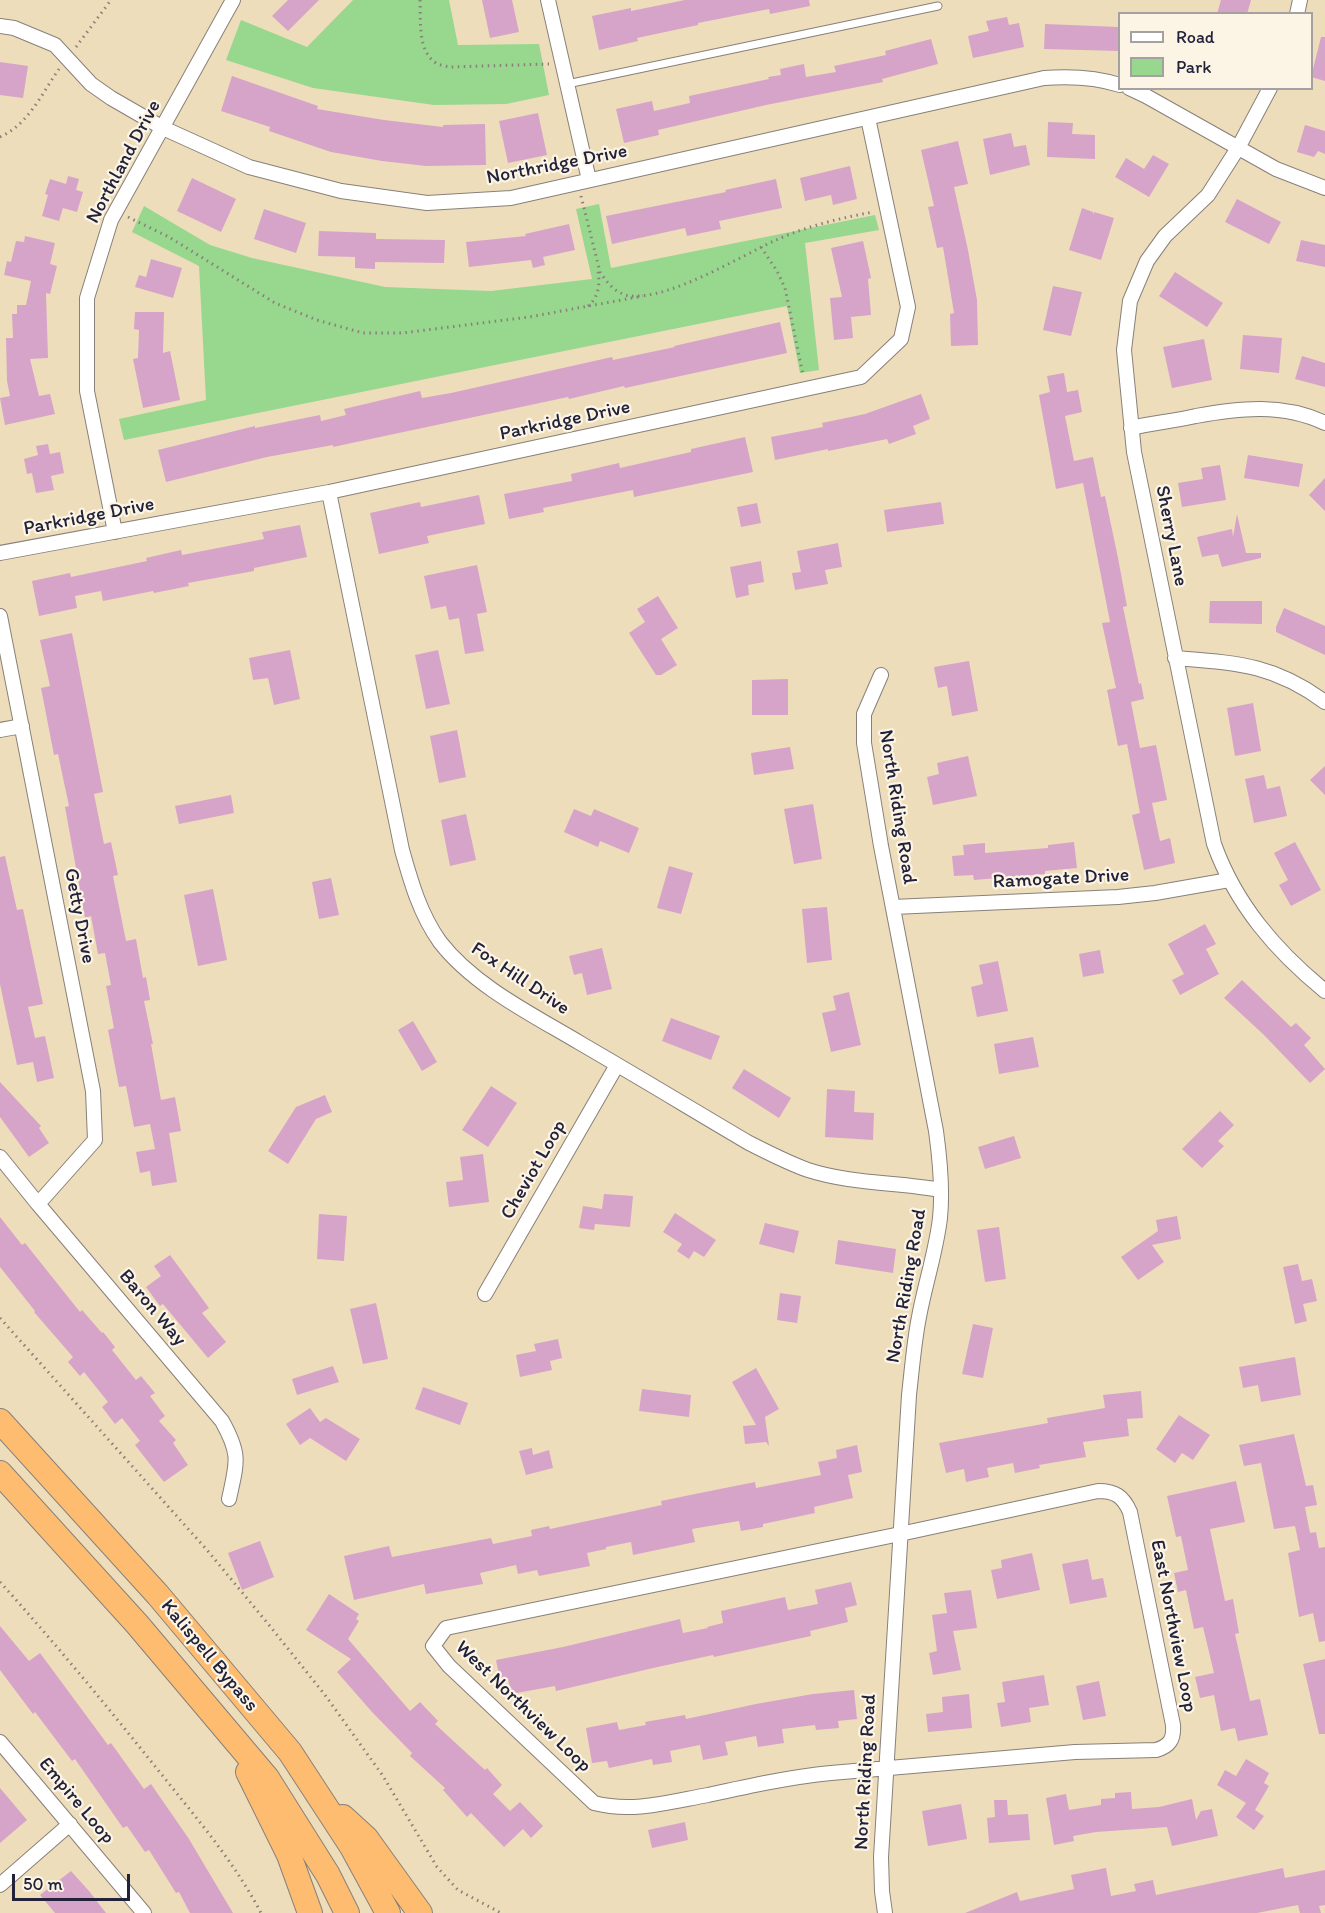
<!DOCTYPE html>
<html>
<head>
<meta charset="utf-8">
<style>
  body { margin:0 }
  #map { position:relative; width:1325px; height:1913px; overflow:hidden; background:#eeddba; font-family:Itim,sans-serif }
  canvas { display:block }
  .legend { position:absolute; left:1118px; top:12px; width:195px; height:78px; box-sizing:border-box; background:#fcf5e5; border:2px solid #a5a1a1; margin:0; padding:8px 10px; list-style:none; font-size:18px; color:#22223b }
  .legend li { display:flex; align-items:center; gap:12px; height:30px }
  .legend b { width:30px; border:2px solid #a5a1a1 }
  .scale { position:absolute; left:12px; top:1874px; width:118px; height:27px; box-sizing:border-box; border:3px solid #22223b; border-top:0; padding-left:8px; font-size:18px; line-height:21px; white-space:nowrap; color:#22223b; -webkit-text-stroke:4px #fcf5e5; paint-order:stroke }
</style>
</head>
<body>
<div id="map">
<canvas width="1325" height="1913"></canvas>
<ul class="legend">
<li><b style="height:8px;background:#fff"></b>Road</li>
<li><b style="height:16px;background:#97d78e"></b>Park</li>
</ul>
<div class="scale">50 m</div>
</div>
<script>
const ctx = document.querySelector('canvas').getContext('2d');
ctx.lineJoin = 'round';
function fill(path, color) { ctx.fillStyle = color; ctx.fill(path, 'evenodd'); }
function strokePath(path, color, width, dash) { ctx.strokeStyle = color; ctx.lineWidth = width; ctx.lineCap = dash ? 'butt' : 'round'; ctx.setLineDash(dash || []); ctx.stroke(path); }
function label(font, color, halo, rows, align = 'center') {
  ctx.font = font + ' Itim,sans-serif'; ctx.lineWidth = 4.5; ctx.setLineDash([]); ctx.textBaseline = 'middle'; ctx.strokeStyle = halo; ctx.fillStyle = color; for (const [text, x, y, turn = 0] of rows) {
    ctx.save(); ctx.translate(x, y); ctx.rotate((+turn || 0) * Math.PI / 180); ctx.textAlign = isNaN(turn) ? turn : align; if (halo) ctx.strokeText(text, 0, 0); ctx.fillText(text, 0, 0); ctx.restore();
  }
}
const green = new Path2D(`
  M353,0H449L458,45L539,44L549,95L506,104L434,105L313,88L226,60L241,20L307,47Z
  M599,204L611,268L875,215L879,230L805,243L819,370L800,373L787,306L124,440L119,419L206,400L199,266L132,232L144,206L210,245L252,258L385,287L491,291L592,279L576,209Z`);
const building = new Path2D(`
  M288,0H319L288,31L272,16Z
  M482,0H512L519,32L490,38Z
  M685,0H809L810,6L770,14L769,9L698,23V25L637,38L638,41L599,50L592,16L631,8V11Z
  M1221,0H1251L1247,14H1217Z
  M1007,17L1009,25L1019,23L1024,47L973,58L968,36L989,31L986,21Z
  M1045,24L1119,27V51L1044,49Z
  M1321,37H1325V81L1311,77Z
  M931,39L938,64L882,79L883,82L766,105L658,130L659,135L624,143L616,109L652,101L654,111L690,103L689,96L769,79L768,77L781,75L780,69L804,64L806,77L836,72L834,66L886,55L885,51Z
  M0,62L28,66L23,98L0,95Z
  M232,76L318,106L317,109L384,120L443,127V125L485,124L486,165L426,166L382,161L331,152L269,131L270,127L221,111Z
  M538,113L547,155L508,163L499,121Z
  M1048,122L1073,123L1072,134L1095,135V159L1047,157Z
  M1305,125L1325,131V154L1318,151L1314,157L1297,152Z
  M1011,133L1014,147L1026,145L1030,165L990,175L983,139Z
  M958,141L968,184L954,187L968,250L977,300L978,345L951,346L950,314L954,313L943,247L937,248L928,207L934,206L921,150Z
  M1153,155L1169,164L1149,197L1115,177L1126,158L1144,169Z
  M850,166L857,199L833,205L831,195L805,201L800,178Z
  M68,176L79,179L76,190L83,192L77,212L63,208L59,221L42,216L48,195L45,194L50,179L66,184Z
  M192,178L236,199L221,232L177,211Z
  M776,179L782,208L719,221L721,229L687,236L685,228L612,244L606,216L726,192L725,190Z
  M1237,199L1281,222L1269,244L1225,222Z
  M1082,208L1093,212V215L1094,212L1114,218L1101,260L1069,250Z
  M264,209L306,223L296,253L254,239Z
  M569,224L575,250L543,257L545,265L533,268L531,260L469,267L466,242L526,236L525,234Z
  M319,231L376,233V239L445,240L444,263L375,262V269L355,268V257L318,256Z
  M25,236L55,243L50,264L57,266L50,294L46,293L48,358L30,359L39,396L50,394L55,414L5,425L0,398L10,396L7,381L6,338H13L12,314H17V305H26L31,281L4,275L7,261L11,262L16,241L24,242Z
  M1301,240L1325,245V267L1296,261Z
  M863,241L871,278L868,279L871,315L851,317L853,338L834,340L830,298L842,297L831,248Z
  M151,259L182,268L173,298L135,287L139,275L146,277Z
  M1175,272L1223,303L1207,327L1159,296Z
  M1053,286L1082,292L1071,336L1043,330Z
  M135,312H164L163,353L170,351L180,400L143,408L133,359L138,358L139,330L134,329Z
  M780,322L787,353L625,388L624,386L569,399L568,397L333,447V445L267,457L166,482L158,450L255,426V428L320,415L321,421L346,415L344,409L420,391L422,398L451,393L612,357L613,360L675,347L674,346Z
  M1243,335L1282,338L1279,373L1240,369Z
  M1204,339L1212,380L1172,388L1163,347Z
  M1302,356L1325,363V387L1295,379Z
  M1064,373L1067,392L1078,390L1082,412L1065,416L1074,461L1093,457L1101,497L1105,496L1118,558L1127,606L1123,607L1139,684L1141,683L1144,699L1131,702L1140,748L1156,745L1167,800L1152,803L1160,841L1170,838L1175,863L1144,870L1132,815L1140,813L1127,744L1118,746L1107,690L1116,688L1102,623L1110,622L1083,483L1056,489L1039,395L1050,392L1047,376Z
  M921,394L930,419L913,426L916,434L889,444L887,439L828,451V449L775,460L771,437L823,427L822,423L865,414Z
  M745,437L753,472L634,497L633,490L543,508L544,512L509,519L504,494L572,481L571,474L619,463L620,468L651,461L691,452V449Z
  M48,444L50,454L60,452L64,473L51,476L54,490L36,493L32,473L27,474L24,459L38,455L36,446Z
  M1248,455L1303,464L1299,487L1244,478Z
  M1220,465L1226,500L1182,507L1178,483L1203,479L1201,468Z
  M1325,478V511L1309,495Z
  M479,495L485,524L427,536L429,543L379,554L370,513L420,502L421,507Z
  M941,502L944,524L887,532L884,510Z
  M757,503L761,523L741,527L737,507Z
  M1237,514L1246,553H1261V558L1222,567L1218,554L1202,557L1197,537L1232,529L1233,537Z
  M300,525L307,557L254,568V571L188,583L189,586L154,593L153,591L103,601L101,591L75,596L77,608L39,616L32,581L70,573L71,577L147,561L146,558L181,550L182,555L264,539L262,532Z
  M838,543L842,567L825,570L828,584L795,590L792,573L801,572L797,551Z
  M761,561L764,582L748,585L749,595L736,598L730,567Z
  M477,565L487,612L477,614L484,651L465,654L459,618L449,620L446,606L431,609L424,576Z
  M658,596L678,628L661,639L677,665L661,675H656L629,633L645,622L637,609Z
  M1210,601H1262V624L1209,623Z
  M1284,608L1325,626V655L1276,632V627Z
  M72,633L103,792L94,794L104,844L111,842L118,875L113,876L126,941L136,939L143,978L146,977L150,1000L144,1001L153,1044H151L161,1100L175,1097L181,1131L169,1133L177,1182L152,1186L150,1171L140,1173L136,1152L155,1149L150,1124L134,1127L126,1086L119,1087L108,1030L114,1028L106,986L111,985L105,953L98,954L91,916L85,918L65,807L69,806L58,754L54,755L41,688L50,686L40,640Z
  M290,650L300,699L274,705L268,678L253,680L249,658Z
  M438,650L450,704L426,709L415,655Z
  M969,661L978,711L952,716L947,686L938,688L934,667Z
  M788,679V715H752V680Z
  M1253,703L1261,751L1235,756L1227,708Z
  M457,730L466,777L439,783L430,736Z
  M790,747L794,769L754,775L751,753Z
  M968,756L977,796L933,805L927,777L939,774L937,763Z
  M1325,766V795L1310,780Z
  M1264,775L1267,789L1280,786L1287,816L1254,823L1245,779Z
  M231,795L234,813L179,824L175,806Z
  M813,804L822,859L794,864L784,809Z
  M574,809L591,816L594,809L639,828L629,853L600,841L598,847L564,832Z
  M466,814L476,860L450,866L441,820Z
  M1074,842L1077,868L1045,871V874L974,880L973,875L954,876L952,856L964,855L963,845L985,843V853L1048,848V845Z
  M1295,842L1321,890L1291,906L1279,885L1288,880L1274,853Z
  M5,856L17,910L23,909L43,1004L28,1007L35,1038L45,1036L54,1078L37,1082L33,1062L17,1065L0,984V857Z
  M669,866L693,873L681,914L657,908Z
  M331,878L339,915L319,919L312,882Z
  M213,889L227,960L198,966L184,895Z
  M827,907L832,960L807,963L802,909Z
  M1205,924L1216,944L1206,949L1219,974L1180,995L1172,980L1184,974L1168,944Z
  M602,948L612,989L587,995L582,973L574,975L569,956Z
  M1100,950L1104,973L1083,977L1079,954Z
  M998,961L1008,1011L977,1017L971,987L983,984L979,965Z
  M1242,980L1291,1027L1296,1023L1311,1038L1304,1045L1325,1069L1310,1083L1264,1035L1224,998Z
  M849,992L861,1045L831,1052L822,1013L836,1010L833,996Z
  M671,1018L720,1036L711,1060L662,1041Z
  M413,1021L437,1062L422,1071L398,1030Z
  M1033,1037L1039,1067L999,1074L994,1044Z
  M744,1069L791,1098L779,1118L732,1088Z
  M0,1082L41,1126L39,1128L49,1143L29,1157L0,1117Z
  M491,1086L517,1103L488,1147L462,1130Z
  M827,1089L855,1091L854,1112L874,1113L873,1140L825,1137Z
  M325,1095L332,1112L316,1119L288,1164L268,1151L296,1107Z
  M1220,1111L1234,1125L1218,1141L1224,1146L1202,1168L1182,1149Z
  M1014,1136L1021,1158L985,1169L978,1147Z
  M483,1154L489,1202L449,1207L446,1182L463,1180L460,1157Z
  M604,1194L633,1196L630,1227L595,1224L594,1230L579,1228L583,1206L602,1209Z
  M675,1213L716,1240L704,1257L694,1251L689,1259L677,1251L682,1244L663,1232Z
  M319,1214L347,1216L344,1261L317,1259Z
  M1177,1216L1181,1239L1152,1245L1164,1262L1138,1280L1121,1257L1158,1231L1156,1220Z
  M0,1217L22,1245L25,1243L80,1312L82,1310L102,1333L103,1332L115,1347L112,1350L136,1380L141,1376L155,1393L150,1396L165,1416L159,1421L176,1440L173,1443L188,1465L164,1482L135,1445L140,1441L122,1418L115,1424L102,1407L108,1402L84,1372L80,1376L68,1362L73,1357L34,1312L35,1311L0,1267Z
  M765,1223L799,1231L794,1253L759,1244Z
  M999,1227L1006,1279L985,1282L977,1230Z
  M838,1240L896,1249L893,1273L835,1264Z
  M170,1255L209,1308L202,1313L226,1342L208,1358L163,1304L160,1306L146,1287L161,1276L154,1266Z
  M1298,1264L1302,1281L1312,1279L1317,1301L1303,1304L1307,1321L1295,1324L1283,1267Z
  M780,1293L801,1296L797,1323L777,1320Z
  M376,1303L388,1359L363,1364L350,1309Z
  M973,1324L993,1328L983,1378L962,1374Z
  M558,1339L562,1358L550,1361L552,1370L520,1377L516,1355L536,1351L534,1344Z
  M1295,1357L1301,1395L1261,1402L1258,1385L1243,1388L1239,1367Z
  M333,1366L339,1382L297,1395L292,1379Z
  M756,1368L779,1409L765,1417L769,1446L766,1442L745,1444L743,1426L756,1425L732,1382Z
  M423,1387L468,1403L460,1425L415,1409Z
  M642,1389L691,1395L689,1417L639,1411Z
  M1141,1391L1143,1418L1127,1419L1129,1436L1083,1442L1086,1457L1039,1465L1040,1468L1015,1473L1013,1463L987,1468L989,1477L966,1482L964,1469L946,1473L939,1443L1048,1423L1047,1418L1105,1408L1103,1395Z
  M310,1408L320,1422L326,1418L360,1439L346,1461L310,1438L300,1445L286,1424Z
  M1179,1415L1210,1435L1193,1460L1182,1453L1175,1463L1156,1449Z
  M1294,1434L1306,1486L1313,1485L1317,1505L1305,1507L1310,1533L1316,1532L1319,1548L1325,1547V1641L1319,1642L1313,1613L1299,1617L1288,1553L1300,1550L1295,1526L1274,1529L1261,1463L1244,1466L1239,1445Z
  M857,1445L862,1472L848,1475L853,1498L814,1507L815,1513L763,1524V1527L741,1531L739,1521L692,1529L695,1542L633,1555L631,1542L606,1547V1549L587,1553L590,1566L539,1576L537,1570L518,1574L516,1565L480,1573L483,1584L426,1594L424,1584L354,1600L344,1556L389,1546L392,1557L491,1538L493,1544L532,1536L531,1530L549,1526L550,1529L662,1505L661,1501L700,1493L755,1482L756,1488L821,1475L818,1462L837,1458L836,1450Z
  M532,1448L533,1455L549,1450L553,1468L526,1475L519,1451Z
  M1236,1481L1245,1522L1210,1529L1225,1601L1233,1599L1239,1633L1235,1634L1250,1701L1260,1699L1268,1735L1238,1741L1235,1728L1221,1731L1214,1695L1200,1698L1195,1677L1214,1673L1203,1627L1194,1629L1186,1590L1178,1592L1174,1573L1188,1570L1181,1536L1176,1537L1167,1496Z
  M260,1541L274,1577L242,1590L228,1553Z
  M1032,1553L1040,1590L997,1599L991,1570L1002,1568L1001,1560Z
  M1088,1559L1092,1580L1103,1578L1107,1597L1070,1604L1062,1564Z
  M851,1582L857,1605L845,1608L848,1622L810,1631L811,1636L714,1657L713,1655L653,1668L556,1691L555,1686L511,1694L508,1678L500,1680L496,1660L563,1647L680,1619L683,1633L708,1628L707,1627L723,1623L721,1611L785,1597L788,1610L818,1604L815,1590Z
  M971,1590L977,1628L953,1631L961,1670L933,1675L929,1653L937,1651L932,1615L947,1613L944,1593Z
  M329,1594L359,1614L356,1619L359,1621L348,1639L410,1711L420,1702L438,1721L435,1724L485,1770L487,1768L502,1785L493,1794L510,1811L520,1802L543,1826L531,1838L523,1829L504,1847L471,1813L467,1817L443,1790L445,1788L410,1756L412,1753L372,1712L337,1672L351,1659L306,1630Z
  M0,1626L29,1661L40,1653L108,1745L111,1743L144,1789L151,1784L189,1839L233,1913H190L179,1892L176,1893L149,1850L145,1852L127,1826L123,1828L75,1759L72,1761L35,1712L33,1714L0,1670Z
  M1325,1659V1734H1319L1303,1664Z
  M1044,1675L1049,1705L1029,1708L1031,1722L1001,1727L997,1703L1005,1702L1002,1682Z
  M1099,1681L1106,1716L1083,1720L1076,1686Z
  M854,1690L857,1719L838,1721L839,1728L816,1730L815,1725L782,1729L784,1743L758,1747L756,1736L725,1742L728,1755L703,1760L700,1745L670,1751L672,1762L653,1765L652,1759L609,1768L607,1761L592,1763L586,1728L617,1722L619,1730L646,1725L645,1722L685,1715L686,1719L756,1704L813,1694Z
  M969,1694L972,1728L928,1732L926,1714L943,1712L942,1697Z
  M1246,1759L1269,1773L1264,1783L1269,1786L1255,1810L1264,1816L1254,1830L1236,1817L1246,1803L1217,1785L1225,1770L1236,1776Z
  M0,1788L27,1820L0,1843Z
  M1131,1792L1132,1809L1159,1807L1192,1799L1196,1820L1201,1811L1212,1809L1218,1836L1172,1846L1167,1827L1096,1832L1073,1836L1074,1841L1054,1845L1046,1798L1066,1794L1069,1810L1101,1805V1799L1115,1798V1793Z
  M994,1800H1007L1008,1815L1028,1814L1030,1840L989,1843L987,1818L995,1817Z
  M961,1804L967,1839L928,1846L922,1811Z
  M685,1822L688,1840L652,1848L648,1830Z
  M1106,1868L1111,1896L1136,1891L1134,1884L1153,1880L1156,1895L1283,1868L1285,1878L1325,1870V1905L1319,1906L1321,1913H1300L1298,1905L1257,1913H965L1017,1892L1020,1901L1074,1889L1071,1875Z
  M71,1871L89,1891L106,1913H55L40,1895Z`);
const path = new Path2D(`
  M420,0C421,19 417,51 436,63C439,65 445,66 450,67L549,64
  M76,47L111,0
  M0,137C29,124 42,93 59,69
  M581,196L600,272C607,283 617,295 631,296C671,299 739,257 776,240C807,226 841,218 873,212
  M128,217L169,237L275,303L317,320L363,333H402L529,317L643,296
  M761,247L777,271L785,288L803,375
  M588,306C599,297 600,284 598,271
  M0,1318L207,1550L269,1625L325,1695L383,1776L437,1867L458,1890L501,1913
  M0,1582C56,1644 110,1710 162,1775C198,1820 235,1863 261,1913`);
const lane = new Path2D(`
  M567,84L938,6`);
const street = new Path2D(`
  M548,0L589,180
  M1297,14L1300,0
  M0,26L14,28L55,45L91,84L111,98L163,128L249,167L341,191L427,203L511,198L1044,78C1070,76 1095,77 1120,85
  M1129,88L1146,96L1276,169L1325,188
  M1270,88L1238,148L1208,195L1165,236L1147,261L1130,301L1124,350L1134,452L1214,844C1236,905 1276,951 1325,991
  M1131,428C1152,423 1174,421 1196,416C1239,408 1283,403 1325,423
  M329,492L402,850C411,882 420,914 440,942C474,986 533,1015 580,1043C637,1076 693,1110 749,1143C769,1153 788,1163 808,1170C851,1184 898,1182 941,1190
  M115,532L87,391V298L111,220L233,0
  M0,553L329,492L861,377L901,339L908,307L868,118
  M0,616L93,1091L95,1140L38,1204
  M1175,658C1237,663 1273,664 1325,702
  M881,675L864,714V743L881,846L936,1131C940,1160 943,1189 940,1218C936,1252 925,1284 919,1317C914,1342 912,1369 909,1395L881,1857L882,1891L885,1913
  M0,730L22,726
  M893,907L1118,897L1155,893L1229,880
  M0,1157L38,1204L222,1421C241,1455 237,1462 229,1499
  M485,1294L617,1065
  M1098,1491C1115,1491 1123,1496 1130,1512L1173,1725C1174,1739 1170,1746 1156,1750L1075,1752L831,1773C790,1777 749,1786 708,1795C669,1802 633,1813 594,1803L449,1666L433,1646L446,1628L900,1534Z
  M0,1742L144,1913
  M0,1885L70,1824`);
const highway = new Path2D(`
  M0,1421L158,1595L290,1752L352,1847L388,1913
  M0,1473L137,1624L267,1778L328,1875L347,1913
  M248,1772L289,1855L310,1913
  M343,1817L366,1838L420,1913`);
const streetNames = [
  ["Northland Drive",124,162,-62],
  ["Northridge Drive",557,165,-11],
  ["Parkridge Drive",565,421,-12],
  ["Parkridge Drive",89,517,-11],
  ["Sherry Lane",1171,536,79],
  ["North Riding Road",897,807,81],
  ["Ramogate Drive",1061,879,-3],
  ["Getty Drive",79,916,79],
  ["Fox Hill Drive",520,979,34],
  ["Cheviot Loop",534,1170,-60],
  ["North Riding Road",907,1286,-80],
  ["Baron Way",152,1308,50],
  ["East Northview Loop",1173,1626,79],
  ["Kalispell Bypass",209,1656,50],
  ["West Northview Loop",523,1707,44],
  ["North Riding Road",866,1772,-87],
  ["Empire Loop",76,1801,50]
];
fill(green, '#97d78e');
fill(building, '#d6a4c9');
strokePath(lane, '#88807a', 9);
strokePath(street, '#88807a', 16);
strokePath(highway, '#88807a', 26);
strokePath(path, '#88807a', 3, [1.5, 4.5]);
strokePath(lane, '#fff', 7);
strokePath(street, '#fff', 14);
strokePath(highway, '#fdbc70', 24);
label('20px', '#22223b', '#fcf5e5', streetNames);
</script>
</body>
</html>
